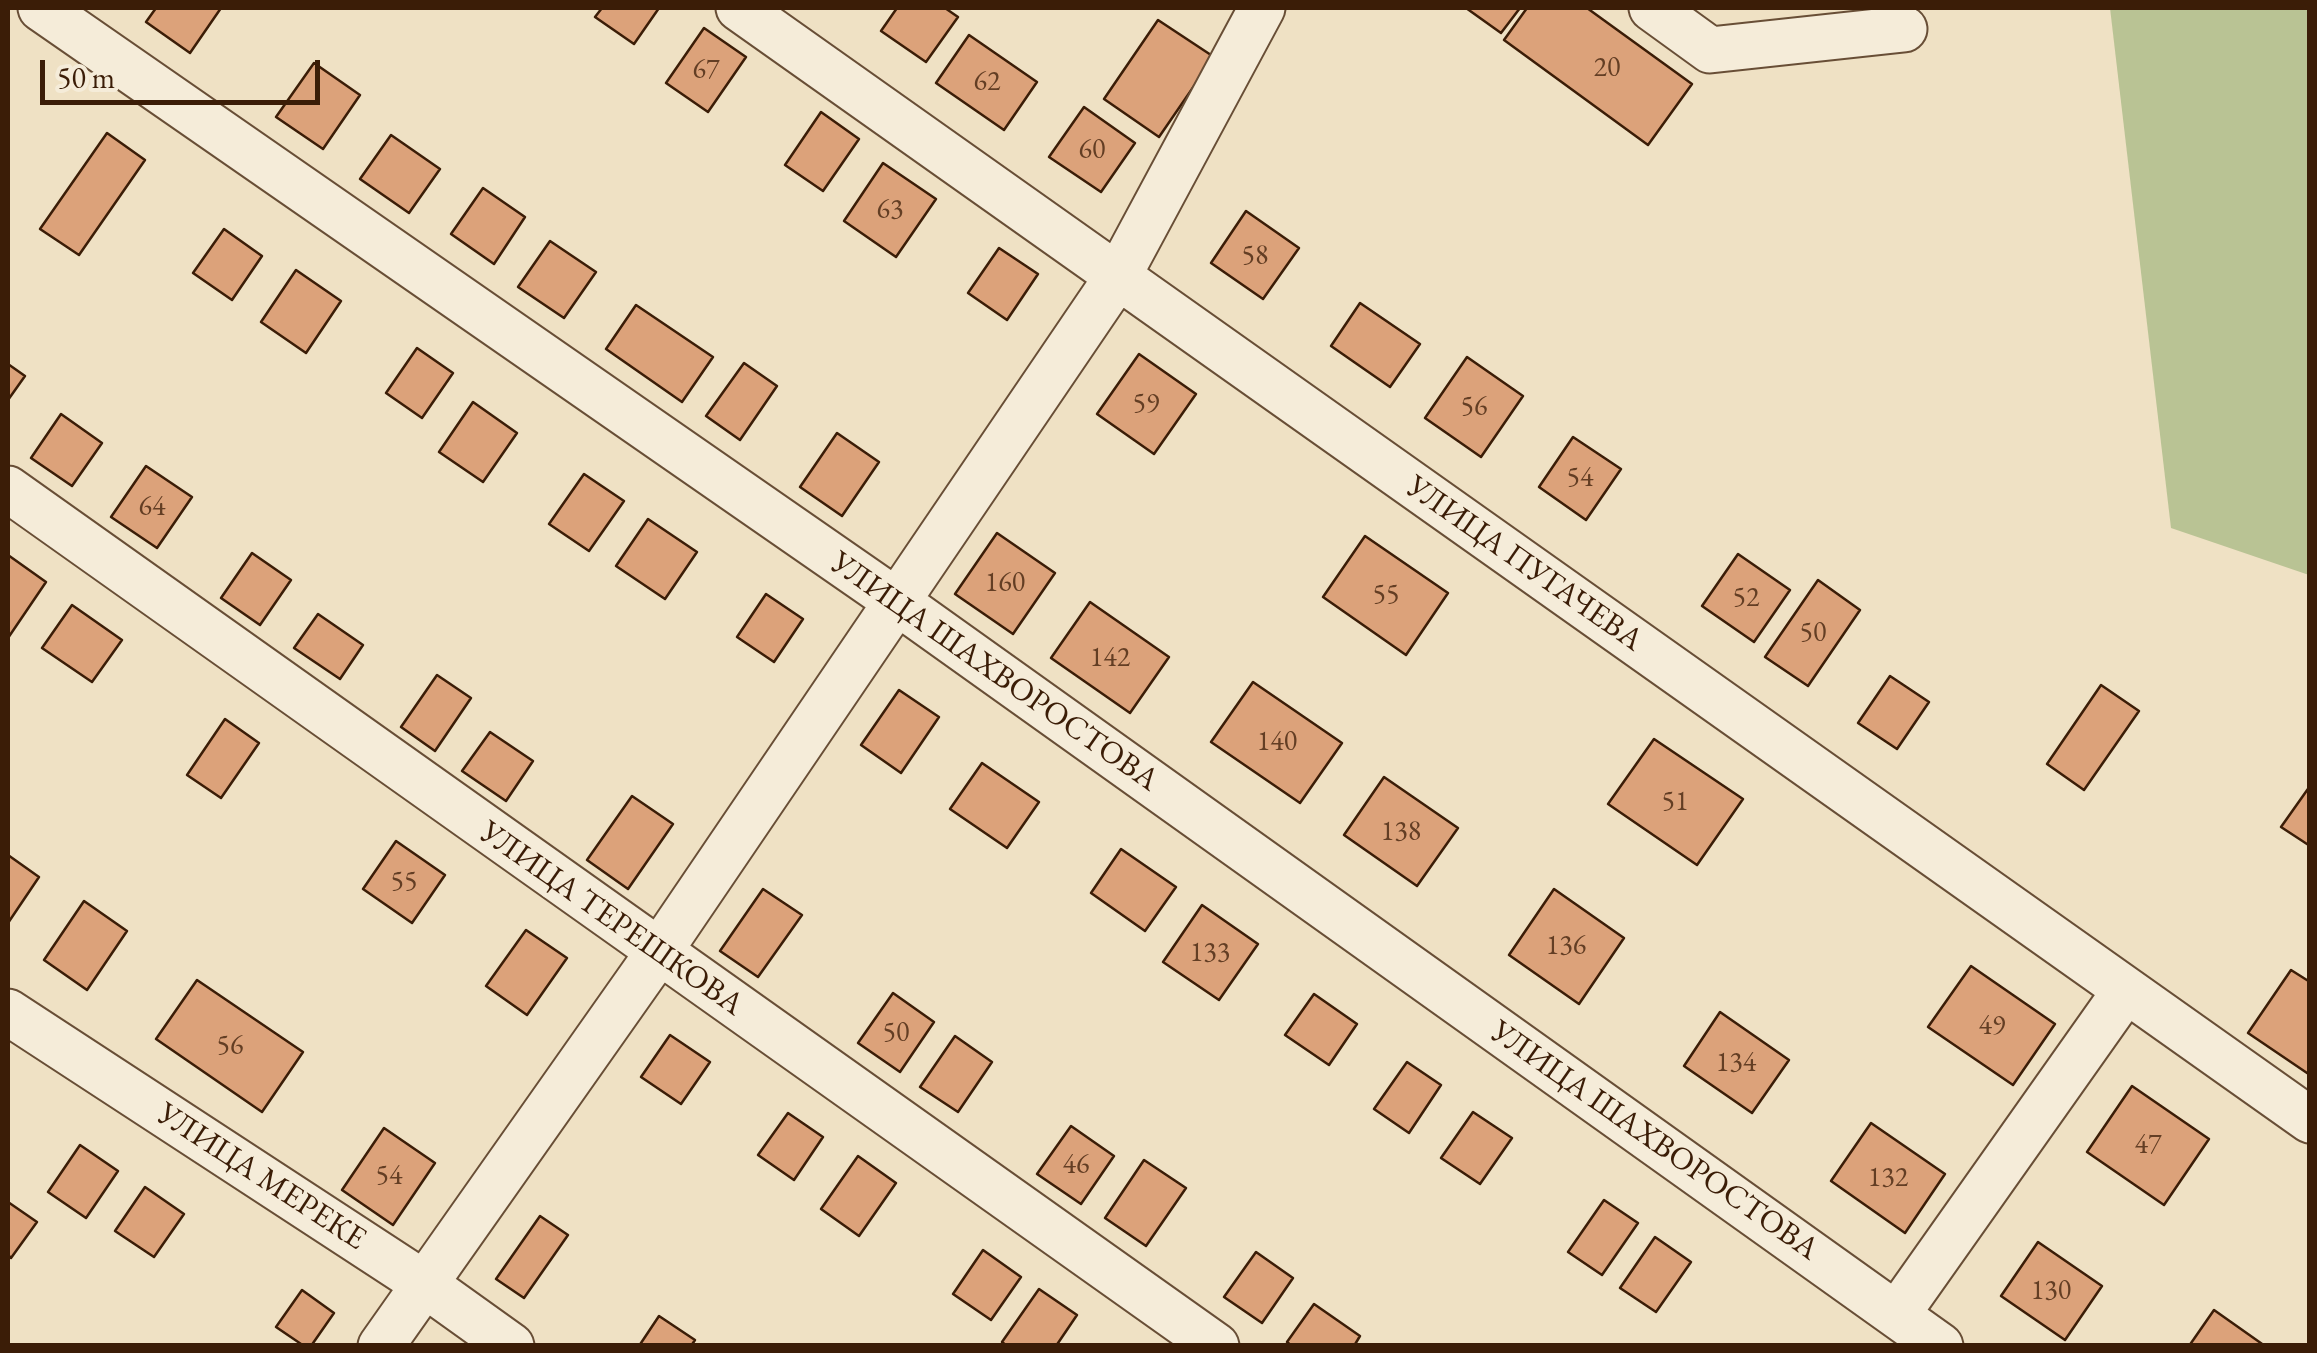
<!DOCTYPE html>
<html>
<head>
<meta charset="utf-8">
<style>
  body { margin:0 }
  #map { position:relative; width:2317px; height:1353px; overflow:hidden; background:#efe1c4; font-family:"EB Garamond",serif }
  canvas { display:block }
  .frame { position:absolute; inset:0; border:10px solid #3b1d07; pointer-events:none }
  .scale { position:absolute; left:40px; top:60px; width:280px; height:45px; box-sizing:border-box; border:5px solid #3b1d07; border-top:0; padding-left:12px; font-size:30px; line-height:35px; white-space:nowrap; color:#3b1d07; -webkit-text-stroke:8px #f5ecd9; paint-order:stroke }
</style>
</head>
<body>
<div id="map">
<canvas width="2317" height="1353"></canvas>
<div class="frame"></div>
<div class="scale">50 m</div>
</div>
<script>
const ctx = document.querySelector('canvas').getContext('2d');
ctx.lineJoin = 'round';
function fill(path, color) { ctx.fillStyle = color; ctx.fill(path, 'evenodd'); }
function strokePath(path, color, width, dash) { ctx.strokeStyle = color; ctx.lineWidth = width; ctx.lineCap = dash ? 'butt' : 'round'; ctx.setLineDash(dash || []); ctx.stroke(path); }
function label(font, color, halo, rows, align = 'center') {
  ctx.font = font + ' "EB Garamond",serif'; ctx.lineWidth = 10; ctx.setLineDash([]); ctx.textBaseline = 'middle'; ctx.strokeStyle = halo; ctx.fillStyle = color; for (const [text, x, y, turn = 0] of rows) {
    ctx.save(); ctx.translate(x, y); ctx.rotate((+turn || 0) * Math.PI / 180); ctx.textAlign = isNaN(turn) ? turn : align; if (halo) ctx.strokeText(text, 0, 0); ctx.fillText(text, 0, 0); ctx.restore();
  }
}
const green = new Path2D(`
  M2110,8H2309V575L2171,528Z`);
const building = new Path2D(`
  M156,8H221L190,53L146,22Z
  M602,8H659L634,44L595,17Z
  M897,8H945L958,17L926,62L881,31Z
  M1466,8H1520L1501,33Z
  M1527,8H1587L1692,84L1648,145L1504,40Z
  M1158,20L1214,57L1159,137L1104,99Z
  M704,28L746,57L708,112L666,83Z
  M969,35L1037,82L1004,130L936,83Z
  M314,63L360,95L323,149L276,117Z
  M1084,107L1135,143L1101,192L1049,157Z
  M821,112L859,139L823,191L785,165Z
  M107,133L145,160L79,255L40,229Z
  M391,135L440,169L409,213L360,179Z
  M883,163L936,199L896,257L844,221Z
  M483,188L525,217L494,264L451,234Z
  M1246,211L1299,248L1263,299L1211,263Z
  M224,229L262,256L232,300L193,273Z
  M550,241L596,272L564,318L518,287Z
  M999,248L1038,274L1007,320L968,293Z
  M296,270L341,301L306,353L261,322Z
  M1360,303L1420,344L1390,387L1331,346Z
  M636,305L713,357L682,402L606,349Z
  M417,348L453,373L422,418L386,393Z
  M1139,354L1196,394L1154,454L1097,414Z
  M1467,357L1523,396L1481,457L1425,418Z
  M744,363L777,386L740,440L706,416Z
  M8,364L25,376L8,400Z
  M473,402L517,433L483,482L439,452Z
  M61,414L102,443L72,486L31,458Z
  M837,433L879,462L842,516L800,487Z
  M1573,437L1621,469L1586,520L1539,487Z
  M146,466L192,497L157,548L111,517Z
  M584,474L624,501L589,551L549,524Z
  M648,519L697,552L665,599L616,566Z
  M997,533L1055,573L1013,634L955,594Z
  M1365,536L1448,593L1406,655L1323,597Z
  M252,553L291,580L260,625L221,598Z
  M1738,554L1790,590L1754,642L1702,606Z
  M8,555L46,582L8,638Z
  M1818,580L1860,610L1808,686L1765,657Z
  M766,594L803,619L774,662L737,637Z
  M1090,602L1169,657L1130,713L1051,658Z
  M72,605L122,640L92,682L42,648Z
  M318,614L363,645L340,679L294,648Z
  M437,675L471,698L435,751L401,727Z
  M1890,676L1929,702L1897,749L1858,723Z
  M1253,682L1342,743L1300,803L1211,742Z
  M2101,685L2139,711L2084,790L2047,764Z
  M899,690L939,717L901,773L861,745Z
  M225,719L259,743L221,798L187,775Z
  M490,732L533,761L506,801L462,771Z
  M1654,739L1743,799L1697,865L1608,804Z
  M982,763L1039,802L1007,848L950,809Z
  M1384,777L1458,828L1417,886L1344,835Z
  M2310,786V846L2281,827Z
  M632,796L673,824L628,889L587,860Z
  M396,841L445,875L412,923L363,889Z
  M1121,849L1176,887L1145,931L1091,893Z
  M8,855L39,877L8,923Z
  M763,889L802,915L758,977L720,951Z
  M1554,889L1624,938L1579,1004L1509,955Z
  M84,901L127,931L87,990L44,960Z
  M1202,905L1258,944L1219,1000L1163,962Z
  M526,930L567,958L527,1015L486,986Z
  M1971,966L2055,1024L2013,1085L1928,1027Z
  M2291,970L2310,982V1075L2248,1033Z
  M197,980L303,1052L262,1112L156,1039Z
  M893,993L934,1022L900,1072L858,1043Z
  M1314,994L1357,1024L1329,1065L1285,1035Z
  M1720,1012L1789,1060L1752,1113L1684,1066Z
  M670,1035L710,1062L681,1104L641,1077Z
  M955,1036L992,1062L958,1112L920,1087Z
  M1407,1062L1441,1085L1409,1133L1374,1109Z
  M2132,1086L2209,1139L2164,1205L2087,1152Z
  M1473,1112L1512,1138L1480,1184L1441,1158Z
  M788,1113L823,1137L794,1180L758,1155Z
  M1871,1123L1945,1174L1905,1233L1831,1181Z
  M1071,1126L1114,1156L1081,1204L1037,1174Z
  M384,1128L435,1163L393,1225L342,1190Z
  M80,1145L118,1171L86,1218L48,1192Z
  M858,1156L896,1183L859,1236L821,1209Z
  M1144,1160L1186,1188L1146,1246L1105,1218Z
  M145,1187L184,1214L154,1257L115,1231Z
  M1604,1200L1638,1223L1602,1275L1568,1252Z
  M8,1202L37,1222L11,1258L8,1255Z
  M540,1216L568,1235L524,1298L496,1279Z
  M1655,1237L1691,1262L1656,1312L1620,1288Z
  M2038,1242L2102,1286L2065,1340L2001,1296Z
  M983,1250L1021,1277L991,1320L953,1294Z
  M1256,1252L1293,1278L1262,1323L1224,1297Z
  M1039,1289L1077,1315L1056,1346H1007L1002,1342Z
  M302,1290L334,1313L311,1346H304L276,1327Z
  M1314,1304L1360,1336L1354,1346H1292L1287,1342Z
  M2214,1310L2265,1346H2189Z
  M659,1316L695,1340L691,1346H639Z`);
const minor = new Path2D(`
  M41,8L896,601L1940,1346
  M739,8L2310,1120
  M1652,8L1710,50L1904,29
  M8,489L1216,1346
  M8,1012L423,1283L511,1346
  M1897,1314L2126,990
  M381,1346L658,953L1118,276L1262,8`);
const numberNames = [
  ["20",1607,68],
  ["67",706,70],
  ["62",987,82],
  ["60",1092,150],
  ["63",890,210],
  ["58",1255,256],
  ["59",1146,404],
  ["56",1474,407],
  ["54",1580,478],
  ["64",152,507],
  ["160",1005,583],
  ["55",1386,595],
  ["52",1746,598],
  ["50",1813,633],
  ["142",1110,658],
  ["140",1277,742],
  ["51",1675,802],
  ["138",1401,832],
  ["55",404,882],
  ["136",1566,946],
  ["133",1210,953],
  ["49",1992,1026],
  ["50",896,1033],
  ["56",230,1046],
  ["134",1736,1063],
  ["47",2148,1145],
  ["46",1076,1165],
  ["54",389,1176],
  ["132",1888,1178],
  ["130",2051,1291]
];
const streetNames = [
  ["УЛИЦА ПУГАЧЕВА",1524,564,35],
  ["УЛИЦА ШАХВОРОСТОВА",994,672,35],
  ["УЛИЦА ТЕРЕШКОВА",611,919,35],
  ["УЛИЦА ШАХВОРОСТОВА",1654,1141,35],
  ["УЛИЦА МЕРЕКЕ",261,1177,33]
];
fill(green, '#b9c394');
fill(building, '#dca27a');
strokePath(building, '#3b1d07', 2.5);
strokePath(minor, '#684e36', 49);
strokePath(minor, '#f5ecd9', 45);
label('28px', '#633e24', null, numberNames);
label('32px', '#3b1d07', '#f5ecd9', streetNames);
</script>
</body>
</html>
